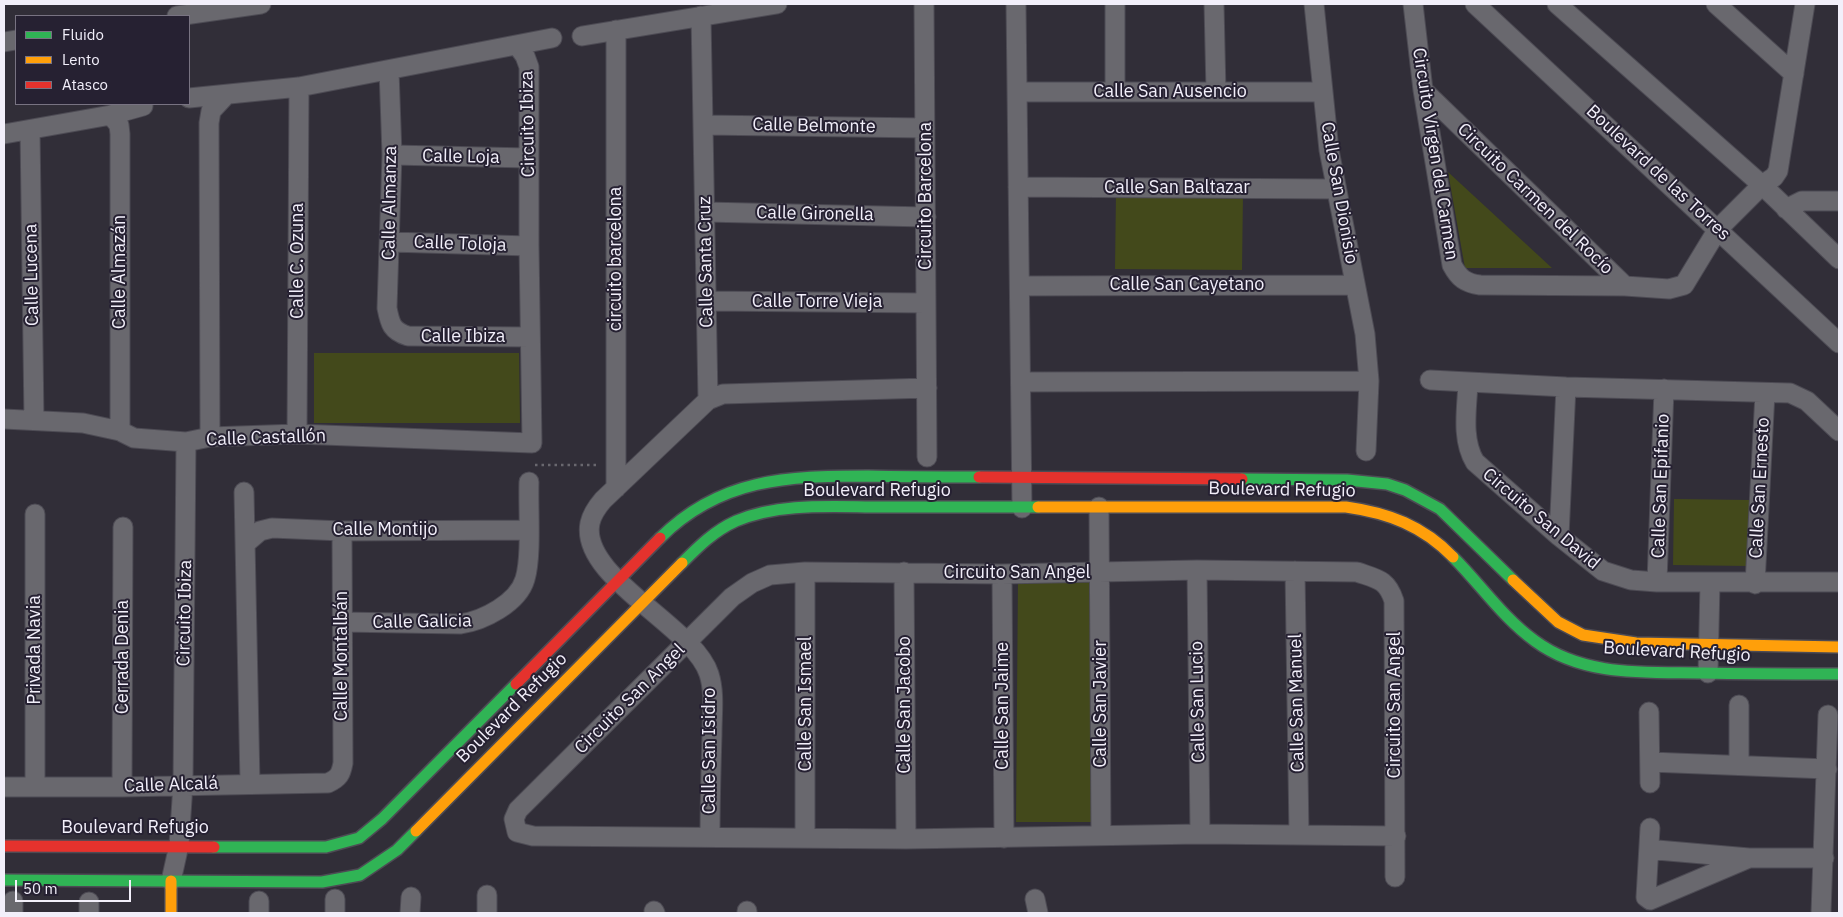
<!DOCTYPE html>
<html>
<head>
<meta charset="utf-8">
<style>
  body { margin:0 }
  #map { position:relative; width:1843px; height:917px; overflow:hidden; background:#312e38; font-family:"IBM Plex Sans",sans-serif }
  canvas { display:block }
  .frame { position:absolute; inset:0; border:5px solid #f2effa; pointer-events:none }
  .legend { position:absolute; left:15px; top:15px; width:175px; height:90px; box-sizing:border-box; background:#262132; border:1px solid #787382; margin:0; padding:6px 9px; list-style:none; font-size:15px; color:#f2effa }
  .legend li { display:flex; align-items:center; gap:10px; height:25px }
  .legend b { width:25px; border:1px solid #787382 }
  .scale { position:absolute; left:15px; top:880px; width:116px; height:22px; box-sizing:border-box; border:2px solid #f2effa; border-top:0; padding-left:6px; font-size:15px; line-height:18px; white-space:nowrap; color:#f2effa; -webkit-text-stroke:4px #262132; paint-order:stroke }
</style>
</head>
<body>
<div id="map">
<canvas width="1843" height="917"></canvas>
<div class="frame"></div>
<ul class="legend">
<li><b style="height:6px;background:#30b455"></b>Fluido</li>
<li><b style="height:6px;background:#ff9f0a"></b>Lento</li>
<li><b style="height:6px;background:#e5322d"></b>Atasco</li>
</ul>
<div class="scale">50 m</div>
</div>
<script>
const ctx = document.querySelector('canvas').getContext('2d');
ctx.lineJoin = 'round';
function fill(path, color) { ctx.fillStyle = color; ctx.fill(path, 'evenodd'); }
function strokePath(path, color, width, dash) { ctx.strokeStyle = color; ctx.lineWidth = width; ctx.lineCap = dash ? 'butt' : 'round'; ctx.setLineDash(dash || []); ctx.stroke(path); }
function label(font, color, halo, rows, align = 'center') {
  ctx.font = font + ' "IBM Plex Sans",sans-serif'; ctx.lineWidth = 4; ctx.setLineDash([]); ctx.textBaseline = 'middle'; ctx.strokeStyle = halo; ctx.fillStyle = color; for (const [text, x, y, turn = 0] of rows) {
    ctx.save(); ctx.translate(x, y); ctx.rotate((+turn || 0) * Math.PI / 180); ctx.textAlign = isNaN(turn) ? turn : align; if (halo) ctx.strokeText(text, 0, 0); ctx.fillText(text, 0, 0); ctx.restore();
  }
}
const green = new Path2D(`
  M1448,172L1552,268H1465Z
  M1116,192L1243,193L1242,270L1115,269Z
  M314,353H519L520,423H314Z
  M1674,499L1750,500L1749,566L1673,565Z
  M1018,577H1093L1092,822H1016Z`);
const path = new Path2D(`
  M535,465H600`);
const street = new Path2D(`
  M924,4L927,457
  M1016,4L1022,508
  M1115,4V92
  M1214,4L1216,92
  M1314,4L1329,150L1365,334L1369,381L1366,451
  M1413,4L1423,90L1452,265C1459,278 1465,283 1480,285L1625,286L1669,289L1684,285L1718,229L1762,185L1774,177L1778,171L1805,4
  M1475,4L1839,343
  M1557,4L1762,185L1839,259
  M1716,4L1794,74
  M177,16L261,4
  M701,16L708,400
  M582,36L777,4
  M4,42L16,40
  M389,70L392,155L387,308C390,324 392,331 408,336L530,337
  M1423,90L1625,286
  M1017,92H1322
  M189,98L299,87L552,38
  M111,115L119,125L120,134V431
  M703,125L925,128
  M30,130L34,420
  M4,134L111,115L143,106
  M392,155L529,158
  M1018,187L1335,189
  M1786,209L1802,201H1839
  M705,212L926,217
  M390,242L529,246
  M1020,286L1355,285
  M707,301L926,303
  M1430,380L1566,387L1790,393L1807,401L1839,431
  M1021,382L1369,381
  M1468,383C1467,408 1461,439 1475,462L1559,536L1603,571L1631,580L1657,582H1839
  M4,419L83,423L120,431L134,438L186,442L210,437L297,434L532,443L529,246V67L525,56L517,45
  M297,434L299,87
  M210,437L209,123L211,111L225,96
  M616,488V30
  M244,492L250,783
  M1099,507L1101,835
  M1559,536L1566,387
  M246,543L260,531L272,528L342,531L528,530
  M1197,570L1200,834
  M1295,571L1299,835
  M904,572L906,839
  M1002,574L1004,838
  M1657,582L1664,389
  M1755,584L1765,393
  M342,622L460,624C483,621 518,603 525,579C532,556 528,508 529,482
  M1708,673L1710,583
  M1649,712L1650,783
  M1650,762L1827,769
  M1739,765V705
  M35,786V514
  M4,787H122L328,783C339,778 341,774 343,763L342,531
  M122,787L123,527
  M1650,828L1646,897L1650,900L1749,858
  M710,837C710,803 711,768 712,734C712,714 715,693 709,674C694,626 579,577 590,523C592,514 597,507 603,500L708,400L723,394L927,388
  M805,837V572
  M1650,854L1657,850L1749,858H1824
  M1395,877L1394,601C1387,579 1377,579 1357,572L1197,570L1002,574L805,572L770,575L752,583L732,597L518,810L514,819L517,832L533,836L906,839L1200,834L1396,836
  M171,881L179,845L183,784L186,442
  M335,899V913
  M1035,899L1038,913
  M13,901V913
  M259,901V913
  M654,911L655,913
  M747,911V913
  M89,913V902
  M410,913L411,897
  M487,913V895
  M1821,913L1828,715`);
const fast = new Path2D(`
  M1242,479L1347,480L1387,484L1405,490L1440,509L1513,580
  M660,538C720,478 788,476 868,476C905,477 942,477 979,477
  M1453,557C1481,585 1503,618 1535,641C1584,677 1645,672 1703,673C1748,674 1794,674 1839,674
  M682,563C699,546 714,531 736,521C780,502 835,507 882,507C934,507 986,507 1038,507
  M214,847H326L359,838L382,819L516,684
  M4,880L322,882L360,875L397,850L416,831`);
const slow = new Path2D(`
  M1038,507H1346C1389,513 1423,526 1453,557
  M1513,580L1558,622L1583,635L1636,643L1839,647
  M416,831L682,563
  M171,881V913`);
const jam = new Path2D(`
  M979,477L1242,479
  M516,684L660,538
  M4,846L214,847`);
const streetNames = [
  ["Calle San Ausencio",1170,92],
  ["Circuito Ibiza",528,124,-91],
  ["Calle Belmonte",814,126,1],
  ["Circuito Virgen del Carmen",1435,154,81],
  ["Calle Loja",461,157,1],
  ["Boulevard de las Torres",1658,173,43],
  ["Calle San Baltazar",1177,188],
  ["Calle San Dionisio",1339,193,80],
  ["Circuito Barcelona",926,196,-90],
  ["Circuito Carmen del Rocío",1535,199,44],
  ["Calle Almanza",390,203,-89],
  ["Calle Gironella",815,214,1],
  ["Calle Toloja",460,244,2],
  ["circuito barcelona",616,259,-90],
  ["Calle C. Ozuna",298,261,-90],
  ["Calle Santa Cruz",706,262,-91],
  ["Calle Almazán",120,272,-90],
  ["Calle Lucena",32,275,-91],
  ["Calle San Cayetano",1187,285],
  ["Calle Torre Vieja",817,302],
  ["Calle Ibiza",463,337],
  ["Calle Castallón",266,438,-2],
  ["Calle San Epifanio",1661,486,-88],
  ["Calle San Ernesto",1760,488,-87],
  ["Boulevard Refugio",1282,490,1],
  ["Boulevard Refugio",877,491],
  ["Circuito San David",1541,519,40],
  ["Calle Montijo",385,530],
  ["Circuito San Angel",1017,573],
  ["Circuito Ibiza",185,613,-89],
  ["Calle Galicia",422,622,-1],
  ["Privada Navia",35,650,-90],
  ["Boulevard Refugio",1677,652,3],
  ["Calle Montalbán",342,656,-90],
  ["Cerrada Denia",123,657,-90],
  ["Circuito San Angel",630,699,-45],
  ["Calle San Lucio",1198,702,-91],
  ["Calle San Manuel",1297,703,-91],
  ["Calle San Ismael",806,704,-90],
  ["Calle San Javier",1101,704,-90],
  ["Calle San Jacobo",905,705,-90],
  ["Circuito San Angel",1395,705,-90],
  ["Calle San Jaime",1003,706,-90],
  ["Boulevard Refugio",512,708,-45],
  ["Calle San Isidro",710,751,-90],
  ["Calle Alcalá",171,785,-2],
  ["Boulevard Refugio",135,828]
];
fill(green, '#43491b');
strokePath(street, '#4d4b54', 21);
strokePath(fast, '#4d4b54', 14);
strokePath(slow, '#4d4b54', 14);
strokePath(jam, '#4d4b54', 14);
strokePath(path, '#69676e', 2.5, [2.5, 4]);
strokePath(street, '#69686e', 19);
strokePath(fast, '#30b455', 11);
strokePath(slow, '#ff9f0a', 11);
strokePath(jam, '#e5322d', 11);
label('18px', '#f2effa', '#262132', streetNames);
</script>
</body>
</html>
